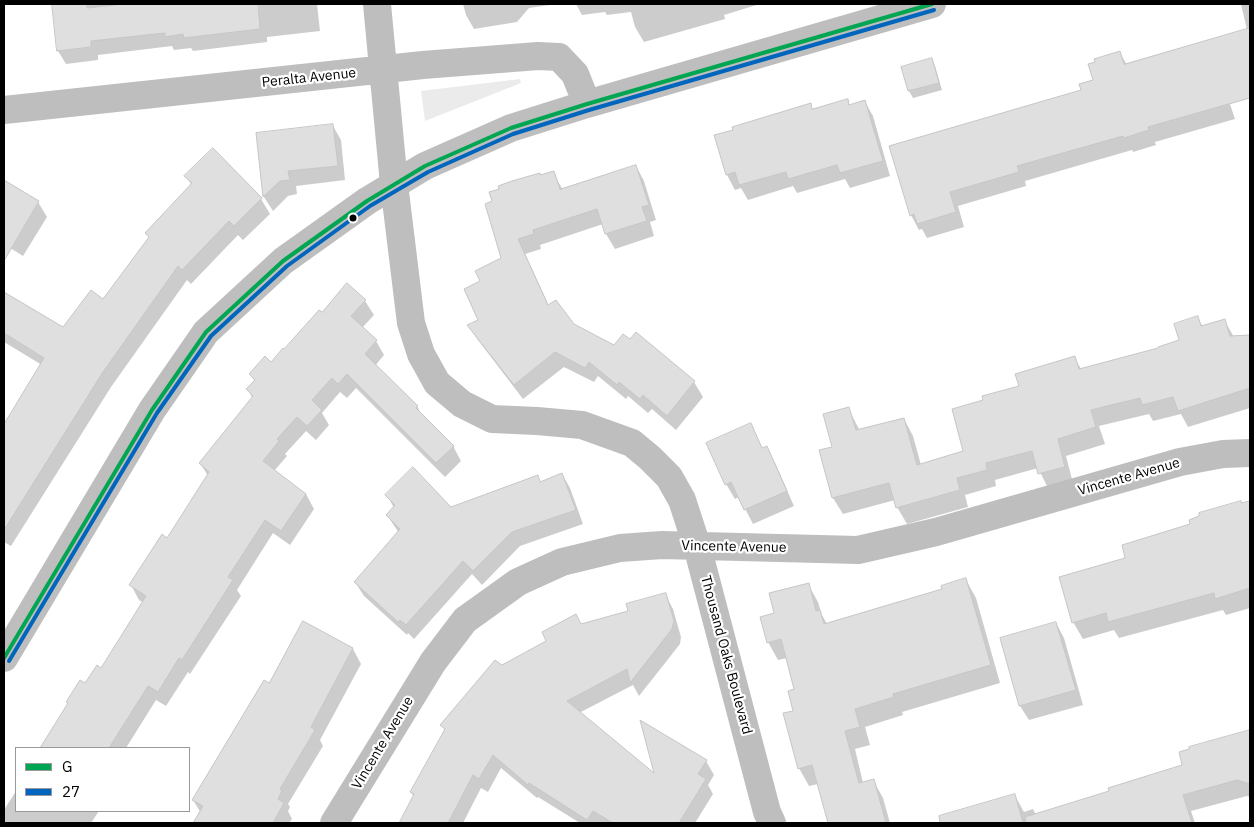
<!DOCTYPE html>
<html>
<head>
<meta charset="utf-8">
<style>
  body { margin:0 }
  #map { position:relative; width:1254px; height:827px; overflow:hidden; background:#fff; font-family:"IBM Plex Sans",sans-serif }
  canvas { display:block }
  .frame { position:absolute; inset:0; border:5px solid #000; pointer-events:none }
  .legend { position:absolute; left:15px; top:747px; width:175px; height:65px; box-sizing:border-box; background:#fff; border:1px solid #999; margin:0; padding:6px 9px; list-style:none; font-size:15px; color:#000 }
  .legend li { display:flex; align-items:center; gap:10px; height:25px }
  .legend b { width:25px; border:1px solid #999 }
</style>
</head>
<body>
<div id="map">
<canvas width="1254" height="827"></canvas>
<div class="frame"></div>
<ul class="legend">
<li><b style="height:6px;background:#00a651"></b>G</li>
<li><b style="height:6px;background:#0065bd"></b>27</li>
</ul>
</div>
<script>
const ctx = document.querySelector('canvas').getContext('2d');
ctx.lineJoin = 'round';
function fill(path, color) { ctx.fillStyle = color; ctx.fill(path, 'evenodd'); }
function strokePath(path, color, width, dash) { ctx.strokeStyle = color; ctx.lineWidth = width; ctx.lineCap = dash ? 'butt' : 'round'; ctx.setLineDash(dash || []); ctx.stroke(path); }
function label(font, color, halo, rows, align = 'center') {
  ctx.font = font + ' "IBM Plex Sans",sans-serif'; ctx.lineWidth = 4.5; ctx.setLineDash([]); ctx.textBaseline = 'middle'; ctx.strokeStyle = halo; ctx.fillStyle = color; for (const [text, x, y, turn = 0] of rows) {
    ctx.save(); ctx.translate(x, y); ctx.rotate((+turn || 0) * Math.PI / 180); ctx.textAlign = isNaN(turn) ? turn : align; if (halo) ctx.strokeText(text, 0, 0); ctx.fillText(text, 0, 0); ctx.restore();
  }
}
const green = new Path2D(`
  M520,79L521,83L425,121L421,91Z`);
const shadow = new Path2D(`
  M53,4H317L320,31L267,37V42L193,51L191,48L174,50L172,46L98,55V60L66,64L58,51Z
  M455,4H557L529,8L517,22L474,29L466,15L463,4Z
  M576,4H760L724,15L725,19L644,42L635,27L631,12L607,15L605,12L582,15Z
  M1241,4H1250V92L1228,98L1235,119L1155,142L1156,145L1133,152L1132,150L1025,181L1026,186L958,206L964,227L927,238L922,229L919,230L911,215L1082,91L1094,81L1120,53L1127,65L1247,30Z
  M931,59L935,66L942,90L913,98L909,91Z
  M847,100L850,106L865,102L873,116L890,176L850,188L845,179L797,193L793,186L748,200L741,188L735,190L727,175L715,136L810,105L813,110Z
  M333,126L341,140L345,180L296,186L297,194L288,196L273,211L264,197L258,134Z
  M636,166L644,181L656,220L650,222L654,236L615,249L606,234L603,224L540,245L541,249L525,254L549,306L573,325L614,347L630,341L636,333L694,382L703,397L676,430L652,409L648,413L628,396L626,399L598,376L594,382L564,367L523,399L478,340L469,326L480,321L482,282L503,259L540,176L553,173L563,190Z
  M186,176L261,199L270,214L243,240L238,235L191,284L187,280L111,387L11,546L4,542V424L5,425L42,365L4,342V303L8,296L63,329L103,300L149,238L146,233L192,186Z
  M4,181L38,202L47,217L23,256L4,244Z
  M365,301L374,315L362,328L376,341L384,355L375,366L417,406L422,416L453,446L461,461L445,477L356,388L347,398L340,392L322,413L329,425L316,440L306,431L285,454L287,456L274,471L306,494L314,509L290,545L273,533L237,590L241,596L190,674L188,672L166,706L156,700L126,748H42L69,704L85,685L102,670L144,603L139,600L131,585L168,539L208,476L200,463L253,399L248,390L255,382L250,374L271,363L322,314Z
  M1197,317L1203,327L1224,320L1234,337L1250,336V408L1188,427L1181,414L1153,421L1149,414L1099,426L1105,444L1066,456L1073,483L1049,490L1038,468L995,480L996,486L965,495L968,507L907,524L897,507L895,500L843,514L833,498L820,451L833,448L848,408L860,431L904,419L913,436L921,465L965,452L985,401L1021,387L1074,357L1081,369L1160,349L1180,341Z
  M750,425L763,449L766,448L775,463L794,506L753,524L739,497L735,499L726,484Z
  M562,474L570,488L583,524L520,546L482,585L472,574L414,639L408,633L407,635L364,596L355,582L399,533L387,515L394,508L387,495L451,508L537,476L541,483Z
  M1246,503L1250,510V608L1226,615L1223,610L1119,638L1114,630L1083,639L1073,622L1127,558L1192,525Z
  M966,580L976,598L1000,683L902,712L903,715L865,727L870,745L855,749L863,783L873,780L883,798L890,823H829L818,784L809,786L799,768L795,712V690L787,658L778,660L768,642L776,614L808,584L818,602L822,615L827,624L943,590Z
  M665,594L673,609L681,637L680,644L639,696L633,685L579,713L657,777L706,761L714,775L708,785L713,794L695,823H580L538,797L537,798L501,768L488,792L481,788L463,823H400L414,797L411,792L445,731L442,725L502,667L581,625L630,612Z
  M304,623L353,649L361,664L320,740L323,746L288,804L290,807L288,811L292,819L289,823H194L201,813L193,800L270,685Z
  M1056,623L1064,638L1083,705L1029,720L1020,706Z
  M1250,732V797L1247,796L1191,811L1195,823H976L971,808L1015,796L1024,812L1033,809L1036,815L1111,792L1184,766L1190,748Z
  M16,791V811H99L91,823H4V810Z`);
const building = new Path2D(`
  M52,4H87V8L123,4H258L260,29L184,38L183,34L165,37V33L91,41V47L57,51Z
  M1250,28V98L1148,127L1149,130L1124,138L1123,136L1017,166L1019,172L950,192L956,212L917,224L914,214L910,216L889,146L1081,90L1079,84L1093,80L1088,64L1095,62L1094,59L1120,51L1124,64Z
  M932,58L939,83L908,91L901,67Z
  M848,99L849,105L865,100L883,161L840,173L837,165L788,179L786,172L739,185L735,172L726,175L714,135L733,130L732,127L811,103L812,109Z
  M333,124L338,166L288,171L290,180L280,181L263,197L256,133Z
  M213,148L262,198L234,226L229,221L182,270L178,266L103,372L4,530V424L44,358L4,333V292L63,327L91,290L103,299L149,237L145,233L192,183L184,176Z
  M636,165L649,205L642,207L647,221L605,234L597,209L533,230L534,234L518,239L548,305L556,300L574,324L614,345L623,334L630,339L636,332L695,381L667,416L643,395L640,399L619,382L617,385L589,362L585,368L555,352L514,385L467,325L478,320L464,289L480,281L475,271L501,258L485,204L492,201L489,192L499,189L498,186L512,181L540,173V175L554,171L560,189Z
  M4,180L39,201L4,261Z
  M347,283L366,300L351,316L377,340L365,354L418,406L416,408L454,446L436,463L347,374L338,384L332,378L312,400L322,410L307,426L297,417L277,439L279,441L263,461L306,494L281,531L265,520L228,577L233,580L182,660L179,658L158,692L148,686L109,748H40L68,703L66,702L80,680L85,683L97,665L101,668L146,596L129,585L162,534L167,538L209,472L199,463L253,396L246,389L255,380L249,374L265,356L271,362L283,348L284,349L319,310L322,312Z
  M1198,316L1201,326L1225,319L1230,336L1250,335V388L1178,411L1173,397L1142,405L1140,398L1091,410L1096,427L1058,439L1065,467L1038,474L1032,451L986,463L987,470L957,478L960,490L896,508L889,483L832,498L819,450L832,447L823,414L849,407L856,430L904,418L917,465L963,451L952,409L983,400L982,396L1019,386L1015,374L1075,356L1079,369L1158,348V347L1179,340L1174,324Z
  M751,423L762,448L767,446L787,491L744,510L731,482L725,485L706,443Z
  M413,467L451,507L538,475L540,482L562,473L576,510L512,532L473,571L463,561L406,625L400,620L398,622L354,582L400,529L386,515L395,505L385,495Z
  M1241,501V503L1250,501V588L1215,599L1214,593L1108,622L1106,613L1072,623L1059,577L1125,558L1122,545L1190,524L1189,520L1199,516V513Z
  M966,578L991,665L893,694L894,697L855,709L860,727L845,731L859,783L874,779L886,823H828L812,765L798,769L783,713L793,711L788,691L794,689L781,639L767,643L760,617L774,613L769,593L809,583L816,611L820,610L824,624L942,589L941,586Z
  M666,593L674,621L672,629L630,683L627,669L567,701L654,773L640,720L707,760L698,774L706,779L679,823H613L593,811L587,820L529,783L528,785L493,755L479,779L473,775L448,823H399L414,794L410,792L445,729L440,725L495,660L502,665L546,641L542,632L576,614L581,624L628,611L626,604Z
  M303,621L353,648L311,727L315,730L280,789L282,791L278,799L284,803L273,823H193L203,806L192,800L264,680L269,683Z
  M1056,622L1076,690L1019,706L1000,638Z
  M1250,730V784L1237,780L1183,795L1192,823H1026L1025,817L1109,791L1108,788L1182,765L1179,752L1189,749V747Z
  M1015,794L1023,823H940L939,816Z`);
const minor = new Path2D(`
  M377,4L394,184L411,323L421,354L437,383L462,404L492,419L537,421L582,425L632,443L650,458L669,477L682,500L697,546L767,812L772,823
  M4,110L423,65L538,56L559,57L575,74L587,104
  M4,658L152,410L206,332L283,261L367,201L425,166L511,128L587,104L932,4
  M334,823L433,662L465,620L518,582L562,562L620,548L662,545L858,550L936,532L1180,462L1223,454L1250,453`);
const bus1 = new Path2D(`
  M4,658L152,410L206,332L283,261L367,201L425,166L511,128L587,104L932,4`);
const bus2 = new Path2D(`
  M9,661L157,413L211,336L287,266L370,206L428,172L513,134L589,110L934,10`);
const markers = [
  [353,218,4.5,"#000"]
];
const streetNames = [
  ["Peralta Avenue",309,78,-6],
  ["Vincente Avenue",1129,477,-16],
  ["Vincente Avenue",734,547,1],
  ["Thousand Oaks Boulevard",726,655,75],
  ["Vincente Avenue",383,743,-59]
];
fill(green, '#ebebeb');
fill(shadow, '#0003');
fill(building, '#dfdfdf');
strokePath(building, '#c6c6c6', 1);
strokePath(minor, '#bebebe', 28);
strokePath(bus1, '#00a651', 4);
strokePath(bus2, '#0065bd', 4);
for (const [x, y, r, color] of markers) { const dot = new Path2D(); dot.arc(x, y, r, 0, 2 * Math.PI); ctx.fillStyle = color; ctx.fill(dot); strokePath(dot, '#fff', 2); }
label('14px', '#000', '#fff', streetNames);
</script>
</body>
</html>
